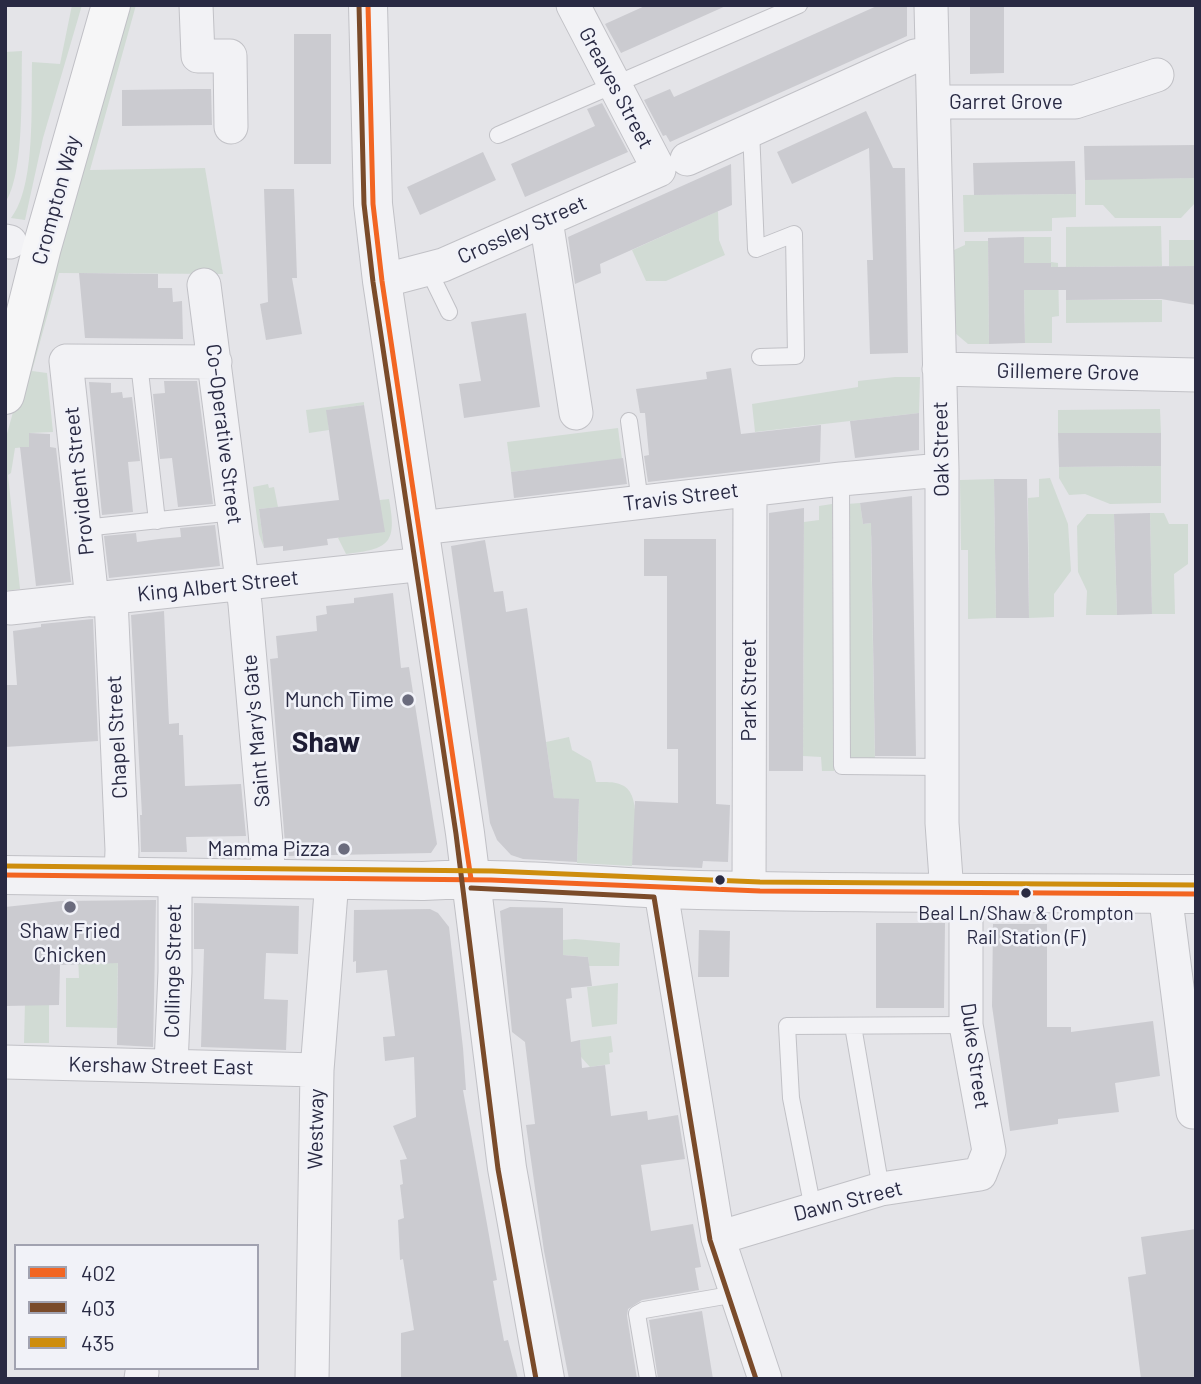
<!DOCTYPE html>
<html>
<head>
<meta charset="utf-8">
<style>
  body { margin:0 }
  #map { position:relative; width:1201px; height:1384px; overflow:hidden; background:#e4e4e8; font-family:Barlow,sans-serif }
  canvas { display:block }
  .frame { position:absolute; inset:0; border:7px solid #292a43; pointer-events:none }
  .legend { position:absolute; left:14px; top:1244px; width:245px; height:126px; box-sizing:border-box; background:#f1f2f8; border:2px solid #a1a2b0; margin:0; padding:9px 12px; list-style:none; font-size:21px; color:#292a43 }
  .legend li { display:flex; align-items:center; gap:14px; height:35px }
  .legend b { width:35px; border:2px solid #a1a2b0 }
</style>
</head>
<body>
<div id="map">
<canvas width="1201" height="1384"></canvas>
<div class="frame"></div>
<ul class="legend">
<li><b style="height:9px;background:#f26522"></b>402</li>
<li><b style="height:9px;background:#7a4b2a"></b>403</li>
<li><b style="height:9px;background:#ce8d0d"></b>435</li>
</ul>
</div>
<script>
const ctx = document.querySelector('canvas').getContext('2d');
ctx.lineJoin = 'round';
function fill(path, color) { ctx.fillStyle = color; ctx.fill(path, 'evenodd'); }
function strokePath(path, color, width, dash) { ctx.strokeStyle = color; ctx.lineWidth = width; ctx.lineCap = dash ? 'butt' : 'round'; ctx.setLineDash(dash || []); ctx.stroke(path); }
function label(font, color, halo, rows, align = 'center') {
  ctx.font = font + ' Barlow,sans-serif'; ctx.lineWidth = 5; ctx.setLineDash([]); ctx.textBaseline = 'middle'; ctx.strokeStyle = halo; ctx.fillStyle = color; for (const [text, x, y, turn = 0] of rows) {
    ctx.save(); ctx.translate(x, y); ctx.rotate((+turn || 0) * Math.PI / 180); ctx.textAlign = isNaN(turn) ? turn : align; if (halo) ctx.strokeText(text, 0, 0); ctx.fillText(text, 0, 0); ctx.restore();
  }
}
const green = new Path2D(`
  M72,5H82L43,138L25,220L11,218C36,187 31,103 32,62L60,64Z
  M126,5H136L90,170L205,168L223,274L59,273L32,371L47,373L53,432L29,433V447L15,448L11,473L8,475L20,589L5,591V441Z
  M22,51C21,88 25,174 5,203V52Z
  M1196,178V202L1181,218H1115L1103,205H1085V179Z
  M1076,194V217L1052,218V231L964,232L963,195Z
  M718,211L719,240L725,255L666,281H646L632,250Z
  M1161,226L1162,266L1066,267V227Z
  M1024,237H1051V262L1058,263L1059,316L1052,317V343H1025L1024,290L1052,283L1051,263H1024Z
  M1169,240H1196V266H1169Z
  M965,241H988L989,344H968L955,333L954,250L965,245Z
  M1066,300H1162V322L1066,323Z
  M895,377H920L919,413L755,432L752,404L858,387V381Z
  M364,402V405L327,410L329,430L309,433L306,410Z
  M1160,409L1161,433H1058V410Z
  M618,428L622,459L511,472L507,442Z
  M1161,466V503L1110,504L1085,494L1069,495L1059,478V467Z
  M1050,478L1068,524L1071,571L1054,594V617L1029,618L1028,498L1039,497V479Z
  M994,479L996,618L968,619V550H961L960,480Z
  M268,484L269,488L274,487L278,507L259,509L264,548L259,534L253,487Z
  M389,499C397,543 390,549 346,554L338,538L380,500Z
  M860,503L863,524L877,522L871,537L875,761L851,762L847,504Z
  M832,504L834,771H822L821,757L803,756L804,522L819,520V506Z
  M1150,513H1164L1169,524H1188V564L1174,574L1175,614H1152Z
  M1087,514H1114L1117,615H1086L1087,591L1078,572L1077,526Z
  M569,737L572,750L591,761L596,782C605,782 616,781 624,786C643,797 633,846 632,866L577,863L579,800L554,798L546,742Z
  M575,939L620,943L619,966H589L588,957L563,955V940Z
  M118,956L117,1028L66,1027V978H79L78,957L88,964H96L97,957Z
  M618,983L617,1024L592,1027L587,987Z
  M25,1002L34,1005H49V1043H24Z
  M611,1036L613,1052L609,1053L610,1064L590,1067L581,1057L580,1040Z`);
const building = new Path2D(`
  M647,5H728L621,53L605,24Z
  M879,5H907V36L670,142L666,135L663,136L644,100L670,89L674,97Z
  M970,5H1004V73L970,74Z
  M294,34H331V164H294Z
  M194,89H211L212,125L122,126V90Z
  M602,103L628,152L525,197L511,164L595,126L587,109Z
  M866,111L893,168H905L908,353L870,354L867,260H873L869,148L792,184L777,152Z
  M1196,145V178L1085,180L1084,146Z
  M483,152L496,180L420,215L407,187Z
  M1075,161L1076,194L974,195L973,163Z
  M731,164L732,205L600,264L601,273L575,284L568,237Z
  M264,189H294L297,278H292L302,334L266,340L260,304L268,302Z
  M1024,237V263H1051V267L1196,266V305L1161,299L1066,300V290H1024L1025,343L989,344L988,238Z
  M79,273L158,274V288H172L173,302L182,301L183,339L85,338Z
  M526,313L540,407L464,418L459,384L481,381L471,322Z
  M731,368L741,434L821,425L820,462L648,482L644,456L649,455L645,413H640L636,389L707,379L706,372Z
  M164,381H197L213,504L178,507L172,458L160,459L153,394L165,393Z
  M89,382L111,383V393L122,392L123,398L132,397L140,461L128,462L133,512L102,515Z
  M364,405L385,532L327,539L328,545L283,551V546L264,548L259,509L339,500L326,410Z
  M919,413V450L855,458L850,421Z
  M29,433L50,434V447L56,448L71,582L36,586L20,447H29Z
  M1058,433H1161V466L1059,467Z
  M623,458L627,484L514,498L511,472Z
  M994,479H1027L1029,618H996Z
  M912,496L916,756H875L871,523L863,524L860,503Z
  M804,508L803,771H769V513Z
  M1150,513L1152,614L1117,615L1114,514Z
  M215,525L220,566L109,578L104,536L136,533L137,542L159,539L181,537L180,528Z
  M644,539H716V804L730,805L728,862L703,861L702,868L632,865L635,801L678,803V749H667V576H644Z
  M485,540L494,592L503,591L506,612L527,608L554,798L579,799L577,862L523,859L511,855L497,840L490,823L451,546Z
  M393,593L401,668L409,667L437,844L431,853L286,856L270,659L278,658L276,636L317,631L316,616L327,614L326,606L354,603V598Z
  M164,611L169,724L179,723V735H183L185,786L241,784L246,836L186,837L187,852H141L140,815H142L131,615Z
  M93,619L98,741L5,747V685H17L13,631L41,627V624Z
  M156,900L153,1047L117,1045L118,963L60,965L59,1005L5,1006V907L61,901Z
  M194,903L299,906L298,954L266,953L264,999L288,1000L286,1050L201,1047L204,949H194Z
  M510,907L563,908V955L588,957L592,986L571,988L572,998L566,999L571,1042L580,1040L582,1068L605,1065L611,1116L647,1111L648,1120L678,1115L685,1159L641,1165L651,1231L693,1224L701,1267L695,1268L699,1290L642,1300L628,1309L627,1316L637,1379H569L544,1251L526,1125L535,1124L525,1042L512,1032L500,911Z
  M430,909L438,913L449,927L463,1048L466,1090H463L497,1280L493,1281L498,1309L504,1341L508,1340L518,1379H401V1333L414,1330L403,1259L400,1260L398,1220L404,1218L400,1185L403,1184L400,1160L407,1159L393,1126L416,1117L414,1057L385,1061L383,1037L395,1036L387,970L356,973V961L353,962L354,910Z
  M876,923H945L944,1008H876Z
  M993,924H1047V1027H1071V1032L1153,1021L1160,1076L1115,1083L1119,1112L1058,1119V1124L1010,1131L992,1006Z
  M699,930L730,931L729,977H698Z
  M1196,1229V1379H1141L1128,1277L1146,1274L1141,1237Z
  M702,1311L713,1379H658L649,1320Z`);
const service = new Path2D(`
  M751,130L756,249L794,234L796,356L760,357
  M498,135L799,5
  M428,269L449,312
  M139,363L157,521
  M629,421L640,502
  M841,479L842,766L942,767
  M84,528L234,512
  M853,1026L881,1189
  M813,1209L791,1098L787,1026L966,1025
  M648,1379L637,1314L644,1310L736,1294`);
const minor = new Path2D(`
  M196,5L198,56H230L231,127
  M931,5L942,470V823L947,893
  M934,102H1075L1157,75
  M687,159L915,56L932,53
  M546,220L576,413
  M5,241L10,242
  M382,281L443,265L659,170L573,5
  M204,285L245,604L269,877
  M939,369L1196,375
  M420,528L841,479L942,470
  M111,598L122,850L121,876
  M92,600L66,361L215,362
  M10,608L425,564
  M663,889V904L718,1238L765,1379
  M749,891L750,490
  M1165,893L1193,1112H1196
  M5,1062L317,1070
  M171,1065L175,972V877
  M718,1238L881,1189L980,1174L989,1151L966,1025V893
  M141,1379L142,1372
  M312,1379L317,1070L332,880`);
const tertiary = new Path2D(`
  M368,5L373,204L382,281L465,833L507,1168L545,1379
  M5,875L423,881C514,876 606,888 698,890C864,894 1030,892 1196,894`);
const primary = new Path2D(`
  M5,395L42,247L111,5`);
const bus1 = new Path2D(`
  M368,5L373,204L382,281L471,879
  M5,875L491,880L760,891L1196,894`);
const bus2 = new Path2D(`
  M359,5L364,204L373,282L456,834L498,1169L536,1379
  M471,888L654,897L710,1240L756,1379`);
const bus3 = new Path2D(`
  M5,866L492,871L760,882L1196,885`);
const markers = [
  [408,700,7,"#6a6b7d"],
  [344,849,7,"#6a6b7d"],
  [720,880,6,"#292a43"],
  [1026,893,6,"#292a43"],
  [70,907,7,"#6a6b7d"]
];
const busNames = [
  ["Beal Ln/Shaw & Crompton",1026,914],
  ["Rail Station (F)",1026,938]
];
const streetNames = [
  ["Greaves Street",616,88,62],
  ["Garret Grove",1006,102],
  ["Crompton Way",56,200,-75],
  ["Crossley Street",522,230,-24],
  ["Gillemere Grove",1068,372,1],
  ["Co-Operative Street",224,434,83],
  ["Oak Street",941,449,-91],
  ["Provident Street",79,481,-96],
  ["Travis Street",681,497,-7],
  ["King Albert Street",218,586,-6],
  ["Park Street",749,690,-90],
  ["Saint Mary's Gate",256,731,-95],
  ["Chapel Street",117,737,-93],
  ["Collinge Street",173,971,-89],
  ["Duke Street",975,1056,82],
  ["Kershaw Street East",161,1066,1],
  ["Westway",316,1129,-89],
  ["Dawn Street",848,1201,-14]
];
const poiNames = [
  ["Munch Time",394,700],
  ["Mamma Pizza",330,849],
  ["Shaw Fried",70,931,"center"],
  ["Chicken",70,955,"center"]
];
const districtNames = [
  ["Shaw",326,743]
];
fill(green, '#d1dbd4');
fill(building, '#cbcbd0');
strokePath(service, '#c1c1c6', 18);
strokePath(minor, '#c1c1c6', 35);
strokePath(tertiary, '#c1c1c6', 40);
strokePath(primary, '#c0c0c6', 40);
strokePath(service, '#f2f2f5', 16);
strokePath(minor, '#f2f2f5', 33);
strokePath(tertiary, '#f2f2f5', 38);
strokePath(primary, '#f6f6f7', 38);
strokePath(bus1, '#f26522', 5);
strokePath(bus2, '#7a4b2a', 5);
strokePath(bus3, '#ce8d0d', 5);
for (const [x, y, r, color] of markers) { const dot = new Path2D(); dot.arc(x, y, r, 0, 2 * Math.PI); ctx.fillStyle = color; ctx.fill(dot); strokePath(dot, '#f1f2f8', 2.5); }
label('19px', '#292a43', '#f1f2f8', busNames);
label('21px', '#292a43', '#f1f2f8', streetNames);
label('21px', '#292a43', '#f1f2f8', poiNames, 'right');
label('bold 28px', '#1c1b33', '#f1f2f8', districtNames);
</script>
</body>
</html>
